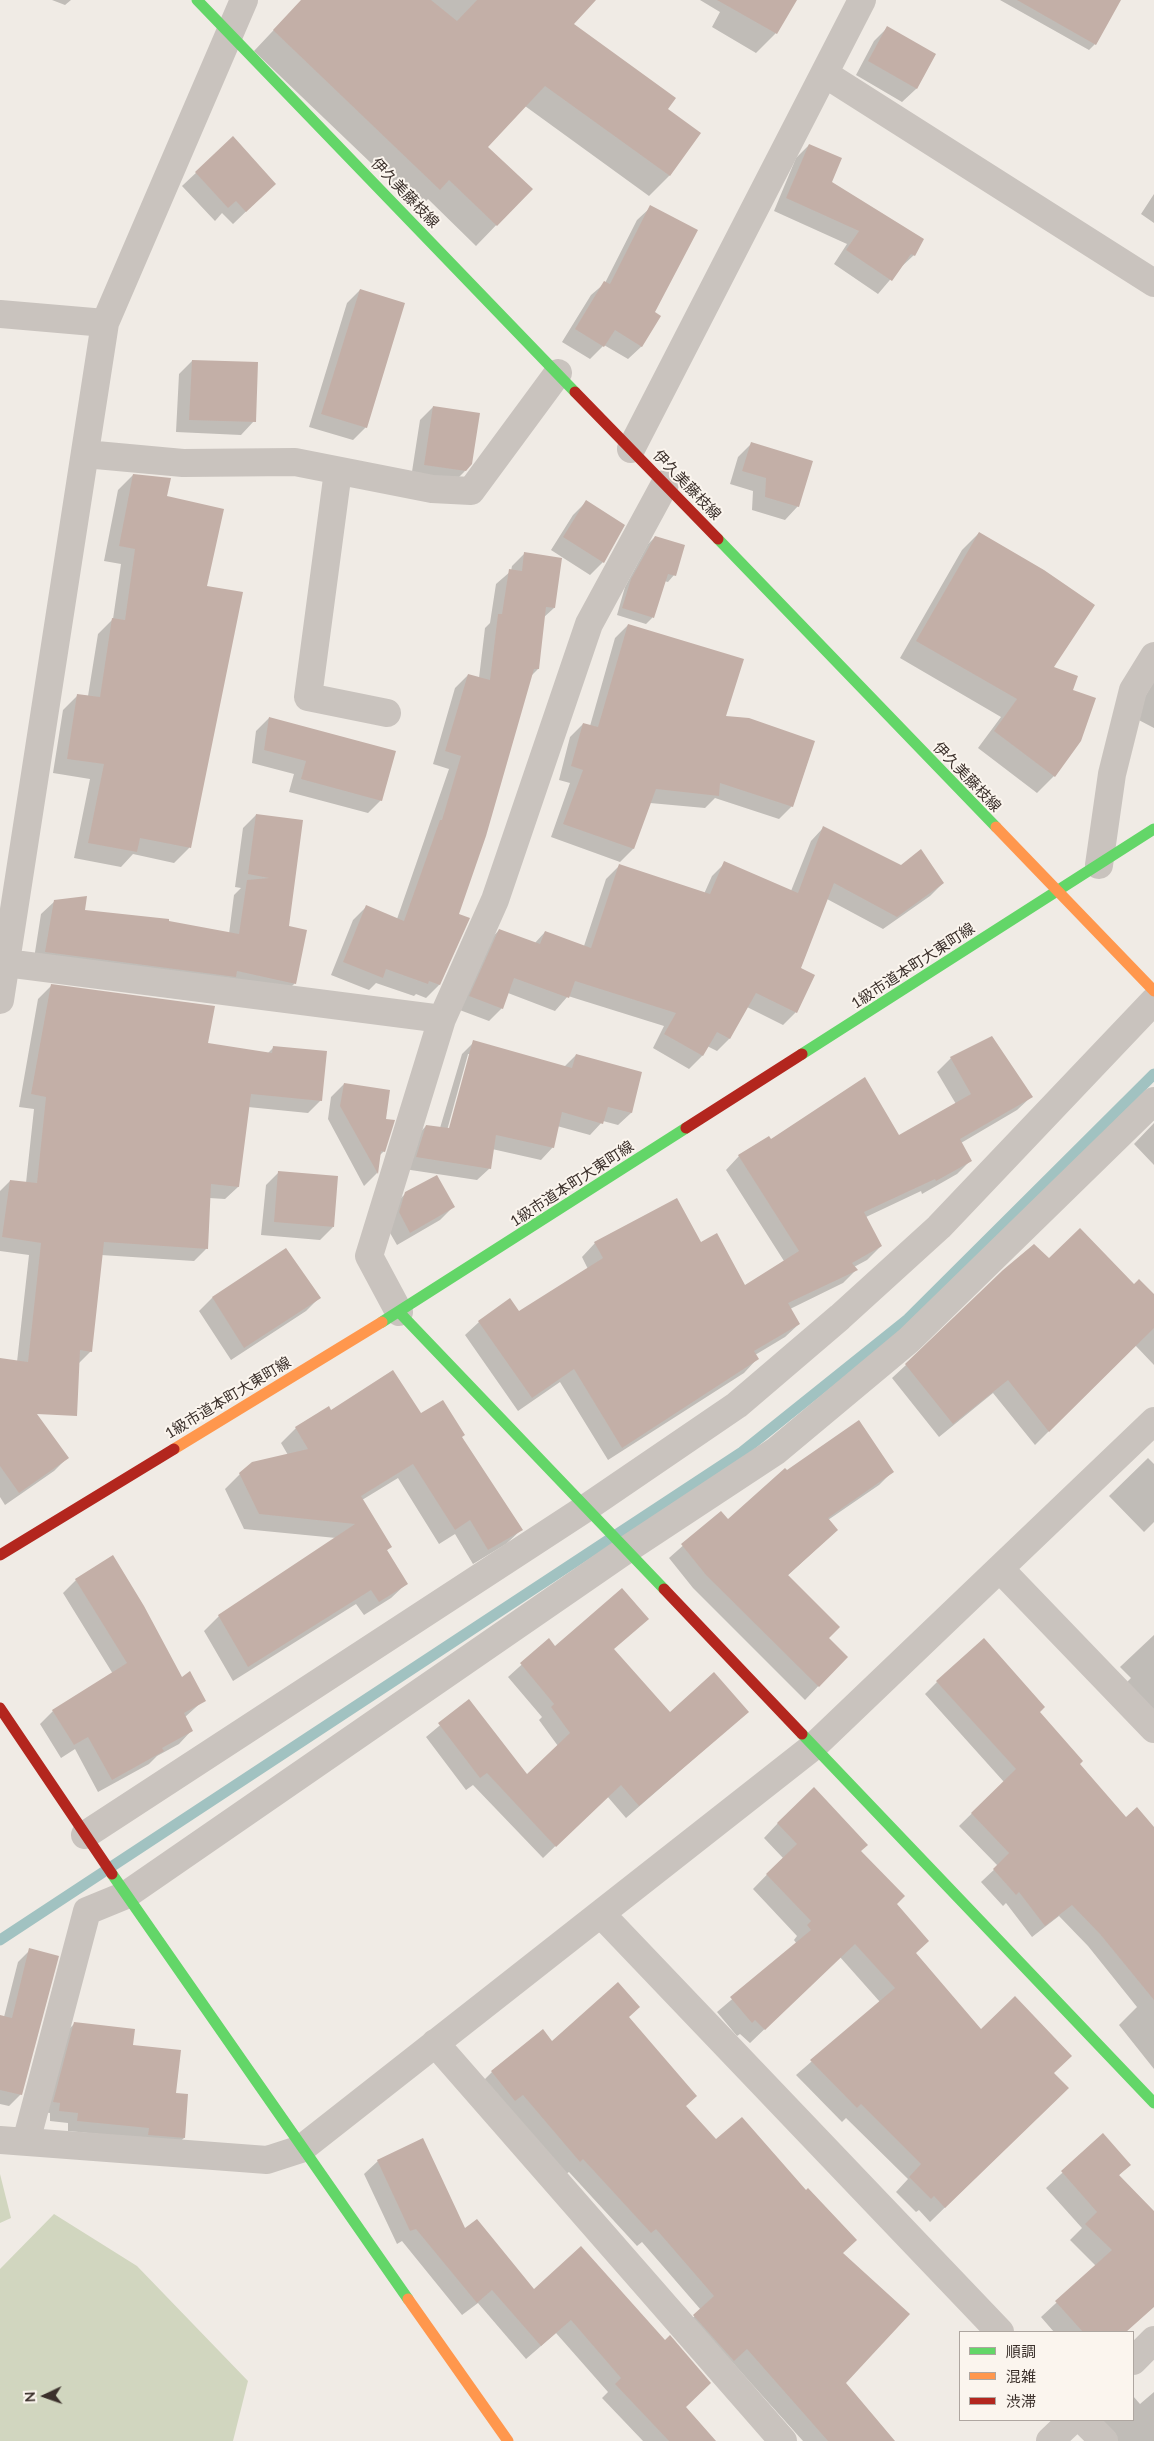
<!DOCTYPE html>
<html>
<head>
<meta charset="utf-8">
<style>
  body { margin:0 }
  #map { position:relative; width:1154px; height:2441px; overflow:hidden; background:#f0ebe5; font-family:Lato,"Noto Sans JP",sans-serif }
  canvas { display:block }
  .legend { position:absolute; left:959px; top:2331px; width:175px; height:90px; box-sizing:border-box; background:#fbf5ee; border:1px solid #aea6a0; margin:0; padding:6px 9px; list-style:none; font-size:15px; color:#3b302b }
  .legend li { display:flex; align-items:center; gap:10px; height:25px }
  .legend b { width:25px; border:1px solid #aea6a0 }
  .north { position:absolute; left:20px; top:2371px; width:50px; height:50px; -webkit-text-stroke:4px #fbf5ee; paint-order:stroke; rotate:267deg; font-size:14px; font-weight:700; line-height:20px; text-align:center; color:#3b302b }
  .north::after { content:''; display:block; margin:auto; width:18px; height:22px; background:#3b302b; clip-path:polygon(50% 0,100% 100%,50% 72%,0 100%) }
</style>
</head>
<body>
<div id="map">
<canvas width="1154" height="2441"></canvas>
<ul class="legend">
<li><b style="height:6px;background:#63d668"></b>順調</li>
<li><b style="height:6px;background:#ff974d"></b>混雑</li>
<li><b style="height:6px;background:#b3261e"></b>渋滞</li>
</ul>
<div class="north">N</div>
</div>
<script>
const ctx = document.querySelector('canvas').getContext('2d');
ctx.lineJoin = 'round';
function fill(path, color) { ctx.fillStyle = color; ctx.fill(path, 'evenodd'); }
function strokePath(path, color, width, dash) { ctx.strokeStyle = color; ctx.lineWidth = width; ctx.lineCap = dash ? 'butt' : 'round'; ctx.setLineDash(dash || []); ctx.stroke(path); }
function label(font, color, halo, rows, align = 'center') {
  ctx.font = font + ' Lato,"Noto Sans JP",sans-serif'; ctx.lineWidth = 4; ctx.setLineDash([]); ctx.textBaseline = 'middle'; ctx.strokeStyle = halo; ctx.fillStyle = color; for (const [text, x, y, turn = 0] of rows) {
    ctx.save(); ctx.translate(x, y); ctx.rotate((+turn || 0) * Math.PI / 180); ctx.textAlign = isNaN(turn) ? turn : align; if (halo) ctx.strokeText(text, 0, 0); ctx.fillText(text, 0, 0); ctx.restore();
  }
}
const green = new Path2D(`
  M0,2174L11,2218L0,2223Z
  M54,2214L137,2266L248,2381L233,2441H0V2269Z`);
const shadow = new Path2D(`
  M52,0H71L65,5Z
  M302,0H594L572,24L667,109L699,134L669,176L649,196L525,106L486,147L531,189L476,246L428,199L419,209L254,51Z
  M700,0H795L776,33L756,53L712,27L720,12Z
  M1000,0H1120L1095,44L1089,50Z
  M887,28L935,54L916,89L902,102L856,75L874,41Z
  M233,138L261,197L233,224L222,213L215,221L182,186Z
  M809,145L830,183L914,255L900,268L878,294L834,264L847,244L774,211L796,158Z
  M1154,194V223L1141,214Z
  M651,207L654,313L642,346L628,359L604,345L590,359L562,342L591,295L605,283L637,220Z
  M360,290L366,427L353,440L309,427L347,303Z
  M192,361L254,421L241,435L176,432L179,374Z
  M433,407L465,471L452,484L411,478L420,420Z
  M751,444L798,506L785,520L752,510L753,491L730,484L738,457Z
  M133,475L166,497L205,587L241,593L189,848L174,863L133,854L121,867L74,858L90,779L53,773L63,710L78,695L88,696L98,634L113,619L121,564L104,561L118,490Z
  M586,502L603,562L590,575L551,550L573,515Z
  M979,533L1052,668L1071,690L1080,741L1054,776L1037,793L978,748L1001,717L900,658L962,550Z
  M655,537L674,575L668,582L664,581L652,618L646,624L617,615L625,587L648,544Z
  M525,553L554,608L543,618L538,669L531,676L457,914L439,985L426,998L416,994L414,996L376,983L369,990L331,975L353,920L366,907L397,919L449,769L433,764L455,688L468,675L479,678L485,628L490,623L496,584L511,571L512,566Z
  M628,625L725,717L792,806L779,819L715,798L705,808L650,803L633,849L620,862L551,837L570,783L559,780L570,737L583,724L590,726L615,638Z
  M1154,681V728L1133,717Z
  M269,718L381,800L368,813L289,792L294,774L252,763L256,731Z
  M256,815L288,927L295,983L282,996L33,965L41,914L55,901L83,911L229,934L234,895L241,888L235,887L243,828Z
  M823,828L901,867L943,883L930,896L883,929L827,899L800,969L796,1012L783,1025L747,1007L729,1039L717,1051L707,1046L702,1056L689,1069L653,1048L664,1026L568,996L555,1011L508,993L502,1008L489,1021L457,1009L487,943L499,930L534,944L545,932L584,946L606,879L619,866L704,894L712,876L725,863L791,891L811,841Z
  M51,986L207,1045L268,1053L273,1048L321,1100L308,1113L248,1107L238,1187L225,1199L209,1198L206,1249L194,1261L101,1255L91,1351L78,1364L0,1415V1359L17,1362L29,1255L0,1251V1191L10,1181L26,1183L34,1109L19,1107L38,999Z
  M474,1042L564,1067L576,1055L641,1073L631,1113L618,1125L603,1121L590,1135L557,1126L553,1147L541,1160L492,1149L490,1168L477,1180L404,1169L414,1139L426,1126L440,1128L462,1054ZM468,1054H471L448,1135L446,1134Z
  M951,1058L1031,1097L1017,1110L961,1143L971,1160L957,1174L922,1194L921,1191L866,1217L881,1246L867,1260L854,1267L856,1270L843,1283L790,1309L799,1324L785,1337L755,1355L757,1359L744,1373L608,1460L560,1382L518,1411L465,1335L479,1322L519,1313L588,1269L582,1257L595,1243L700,1244L744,1287L784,1261L726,1170L739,1156L770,1141L898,1137L956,1104L937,1072Z
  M344,1084L384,1120V1151L379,1156L377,1173L364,1186L328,1119L331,1097Z
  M1154,1123V1165L1134,1144Z
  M279,1172L333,1227L320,1240L261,1235L266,1185Z
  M406,1193L453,1207L440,1220L397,1245L386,1226L392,1207Z
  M286,1250L319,1298L306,1311L231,1360L199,1311L212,1298Z
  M1049,1260L1134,1286L1154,1296V1365L1135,1345L1035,1445L993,1393L939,1437L892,1378L906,1365Z
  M328,1408L331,1412L421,1415L461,1437L521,1530L506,1544L473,1564L455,1534L439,1544L398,1478L362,1500L390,1547L386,1551L406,1584L391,1598L364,1615L356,1604L233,1681L204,1631L219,1616L336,1538L244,1529L225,1489L240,1474L288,1455L281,1443L296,1428Z
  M0,1432L67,1458L54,1471L5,1505L0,1497Z
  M1148,1458L1154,1464V1522L1144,1532L1109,1496Z
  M892,1472L879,1485L828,1520L837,1530L787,1576L827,1638L846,1657L805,1700L693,1588L669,1558L721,1512L728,1520Z
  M76,1580L204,1700L185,1717L192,1730L179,1744L157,1756L149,1764L98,1792L75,1749L61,1758L40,1724L53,1711L113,1674L63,1593Z
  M1154,1635V1724L1122,1687L1131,1678L1120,1667Z
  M549,1640L555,1648L613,1649L669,1714L747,1712L626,1818L607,1796L543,1858L473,1785L466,1790L426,1737L469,1701L527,1776L558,1746L539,1720L542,1717L508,1677Z
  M937,1682L1038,1712L1078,1764L1126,1818L1154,1829V2069L1119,2025L1137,2007L1088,1946L1059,1916L1032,1937L1006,1903L1003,1906L981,1882L998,1866L959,1826L1004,1782L925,1694Z
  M778,1823L859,1851L895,1904L915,1954L980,2031L1053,2073V2102L930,2222L919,2210L916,2212L896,2192L908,2179L846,2118L842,2122L796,2075L880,2002L840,1957L750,2043L740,2034L737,2036L717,2012L797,1944L794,1940L797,1936L753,1889L783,1858L764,1838Z
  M30,1950L21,2094L9,2106L0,2104V2016L4,2017L18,1962Z
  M627,2018L684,2106L715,2141L842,2253L844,2383L893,2441H803L732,2362L720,2374L681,2329L701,2310L642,2242L637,2246L569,2172L566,2174L479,2085L492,2072L552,2043Z
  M74,2024L131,2046L175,2094L184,2138L173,2148L139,2138L68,2131V2123L50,2121V2113L43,2112L64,2034Z
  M1103,2135L1129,2165L1118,2176L1154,2213V2302L1123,2332H1054L1041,2317L1096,2266L1070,2240L1082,2228L1046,2188Z
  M378,2161L465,2230L534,2290L685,2408L715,2441H643L602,2398L608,2392L556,2333L526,2359L478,2303L462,2315L402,2241L397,2244L364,2174Z
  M1154,2392V2441H1103L1099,2420H1133V2396L1140,2404Z`);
const stream = new Path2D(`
  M0,1940L742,1452L908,1319L1154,1074`);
const building = new Path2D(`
  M301,0H431L457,21L477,0H596L574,24L676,98L668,109L701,133L670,176L545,86L488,147L533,189L497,226L449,180L440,190L273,30Z
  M717,0H797L777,34Z
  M1017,0H1121L1096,45Z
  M887,26L936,54L917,89L868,61Z
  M233,136L276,184L246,212L236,201L228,208L195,172Z
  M809,144L842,158L832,182L924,239L915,256L911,254L892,281L846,250L859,231L786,198Z
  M650,205L698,230L655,312L661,316L642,347L615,330L604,347L575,329L604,281L610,284Z
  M360,289L405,303L367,428L321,414Z
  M192,360L258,362L256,422L189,420Z
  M433,406L480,413L472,464L466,471L424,465Z
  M751,442L813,461L799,507L765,497L766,478L742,471Z
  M133,474L171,478L167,496L224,509L207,586L243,592L191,848L140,838L137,852L88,843L104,764L67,759L77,694L100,697L112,618L125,620L135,549L119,546Z
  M586,500L625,525L604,563L563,537Z
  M979,532L1044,570L1095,605L1054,667L1078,676L1073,690L1096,698L1081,741L1055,777L994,731L1017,699L916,641Z
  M655,536L685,545L676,576L668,574L654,618L622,608L631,579Z
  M524,552L562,558L555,608L546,607L539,669H534L486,836L459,914L470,918L440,985L429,981L428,984L386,969L383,978L343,962L366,905L404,921L440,820H442L461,756L445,751L468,674L490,680L498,614H502L509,569L522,571Z
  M628,624L744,659L726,716L749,718L815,741L793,807L720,783L719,796L656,789L634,849L563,824L583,770L571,766L583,723L598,727Z
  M269,717L396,751L382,801L301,779L306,761L264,750Z
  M256,814L303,820L289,926L307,930L296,984L237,971L236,977L45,952L54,900L87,896L85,910L169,919V921L239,934L247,880L269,878L248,874Z
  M823,826L901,865L921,849L944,883L897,917L834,883L801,968L815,975L797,1013L756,993L730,1039L717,1032L703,1056L664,1034L676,1013L575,981L569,998L514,978L503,1009L469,996L499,929L540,944L545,931L591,948L619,864L710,894L724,861L798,893Z
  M51,984L215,1006L208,1043L272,1053L273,1046L327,1051L322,1101L251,1094L239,1187L211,1184L208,1249L104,1242L92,1352L80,1350L77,1416L37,1414L69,1458L19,1493L0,1466V1358L28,1362L41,1243L2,1237L10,1180L37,1183L46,1097L31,1094Z
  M992,1036L1033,1097L960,1139L972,1161L936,1181L935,1179L864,1212L882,1246L852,1263L858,1270L788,1303L800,1324L754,1351L759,1359L622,1448L574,1369L532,1398L478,1321L510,1298L519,1311L603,1258L594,1242L677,1198L701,1242L717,1233L745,1285L799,1251L738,1155L769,1136L771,1139L865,1077L899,1135L971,1094L950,1057Z
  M473,1040L572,1068L576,1054L642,1072L632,1113L608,1107L603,1124L562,1112L554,1148L496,1135L491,1169L416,1157L426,1125L449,1128Z
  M344,1083L390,1090L386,1119L395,1120L385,1152L381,1151L378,1174L340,1106Z
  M278,1171L338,1176L334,1227L274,1222Z
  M437,1175L455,1207L410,1233L399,1212L405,1192Z
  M1080,1228L1134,1284L1139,1279L1154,1294V1328L1049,1432L1008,1380L953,1424L905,1364L1003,1270L1034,1244L1049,1258Z
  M286,1248L321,1298L244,1348L212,1297Z
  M393,1370L421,1413L443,1400L465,1435L462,1437L523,1530L488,1550L470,1520L455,1530L413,1464L361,1496L392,1547L387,1550L408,1584L379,1602L371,1590L248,1667L218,1615L355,1524L259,1514L239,1473L252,1462L308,1449L295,1427L329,1406L331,1410Z
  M859,1420L894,1472L828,1518L838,1530L788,1575L840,1627L829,1638L848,1657L819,1687L706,1575L681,1544L721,1511L728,1519L785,1468L787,1470Z
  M113,1555L144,1606L182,1677L190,1671L206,1701L184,1713L193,1731L162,1748L164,1751L112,1780L88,1737L74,1745L52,1710L127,1663L75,1579Z
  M622,1588L649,1619L614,1649L670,1712L714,1672L749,1712L639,1806L621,1785L556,1847L487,1773L480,1778L438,1723L469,1699L527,1774L570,1733L551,1707L554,1704L520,1663L549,1638L555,1646Z
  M984,1638L1045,1707L1040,1712L1083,1761L1080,1764L1126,1817L1137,1807L1154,1827V2000L1100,1934L1072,1905L1045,1926L1019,1892L1016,1895L993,1869L1009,1853L971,1813L1016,1769L936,1681Z
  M814,1787L868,1845L861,1851L905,1896L897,1904L929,1941L916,1953L981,2029L1015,1996L1072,2056L1054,2073L1069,2088L945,2208L934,2196L931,2199L909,2177L921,2164L861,2104L857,2108L810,2060L895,1988L855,1944L765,2030L755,2020L752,2023L730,1997L811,1930L807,1925L811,1921L766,1874L797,1844L777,1823Z
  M29,1948L59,1956L22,2095L0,2090V2015L12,2018Z
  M618,1982L640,2007L629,2017L697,2096L686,2106L716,2139L742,2117L806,2190L808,2188L857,2240L843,2253L910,2314L846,2383L895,2441H828L747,2349L734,2361L693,2315L714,2296L656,2229L651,2233L583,2159L580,2162L523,2095L515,2101L491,2071L543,2029L552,2041Z
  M74,2022L135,2029L133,2045L181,2050L176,2093L188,2094L185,2138L148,2135L149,2128L77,2121L78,2113L59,2111L60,2103L53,2102Z
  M1103,2133L1131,2165L1119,2175L1154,2211V2307L1126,2332H1083L1055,2301L1112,2250L1085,2224L1097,2212L1061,2171Z
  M423,2138L465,2228L477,2219L534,2289L581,2246L665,2340L670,2335L711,2383L686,2407L716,2441H669L615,2384L621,2378L571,2320L541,2346L492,2290L477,2303L416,2229L410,2231L377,2160Z`);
const street = new Path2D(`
  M825,74L1154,283
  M0,314L105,323
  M631,449L862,0
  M85,454L183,463L295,462L432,489L471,491L558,373
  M338,471L308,697L387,713
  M1099,865L1112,774L1133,690L1154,656
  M6,963L442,1019
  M0,1000L105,323L244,0
  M399,1312L369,1256L442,1019L495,900L589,624L665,484
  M1000,1569L1154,1729
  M85,1835L586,1508L737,1405L840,1317L939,1227L1154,1001
  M601,1914L1000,2332
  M435,2043L783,2441
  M0,2140L267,2160L301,2149L814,1746L1154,1421
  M26,2142L87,1911L126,1895L626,1550L776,1451L909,1340L1154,1101
  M1133,2361L1154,2340
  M1083,2420L1104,2441
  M1050,2441L1072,2420`);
const fast = new Path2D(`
  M197,0L575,392
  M718,539L996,827
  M802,1054L1154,829
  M399,1312L664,1589
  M382,1322L686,1128
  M802,1734L1154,2103
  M112,1874L408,2299`);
const slow = new Path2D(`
  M996,827L1154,991
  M174,1449L382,1322
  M408,2299L508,2441`);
const jam = new Path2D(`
  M575,392L718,539
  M686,1128L802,1054
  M0,1555L174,1449
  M664,1589L802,1734
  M0,1708L112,1874`);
const streetNames = [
  ["伊久美藤枝線",405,193,46],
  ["伊久美藤枝線",687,485,46],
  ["伊久美藤枝線",967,777,46],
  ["1級市道本町大東町線",913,966,-33],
  ["1級市道本町大東町線",572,1184,-33],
  ["1級市道本町大東町線",228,1398,-31]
];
fill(green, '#d1d6bf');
fill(shadow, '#0003');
strokePath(stream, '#a1c2c1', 11);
fill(building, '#c3afa7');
strokePath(street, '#c9c3be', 28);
strokePath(fast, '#63d668', 11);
strokePath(slow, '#ff974d', 11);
strokePath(jam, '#b3261e', 11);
label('15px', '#3b302b', '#fbf5ee', streetNames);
</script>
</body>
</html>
